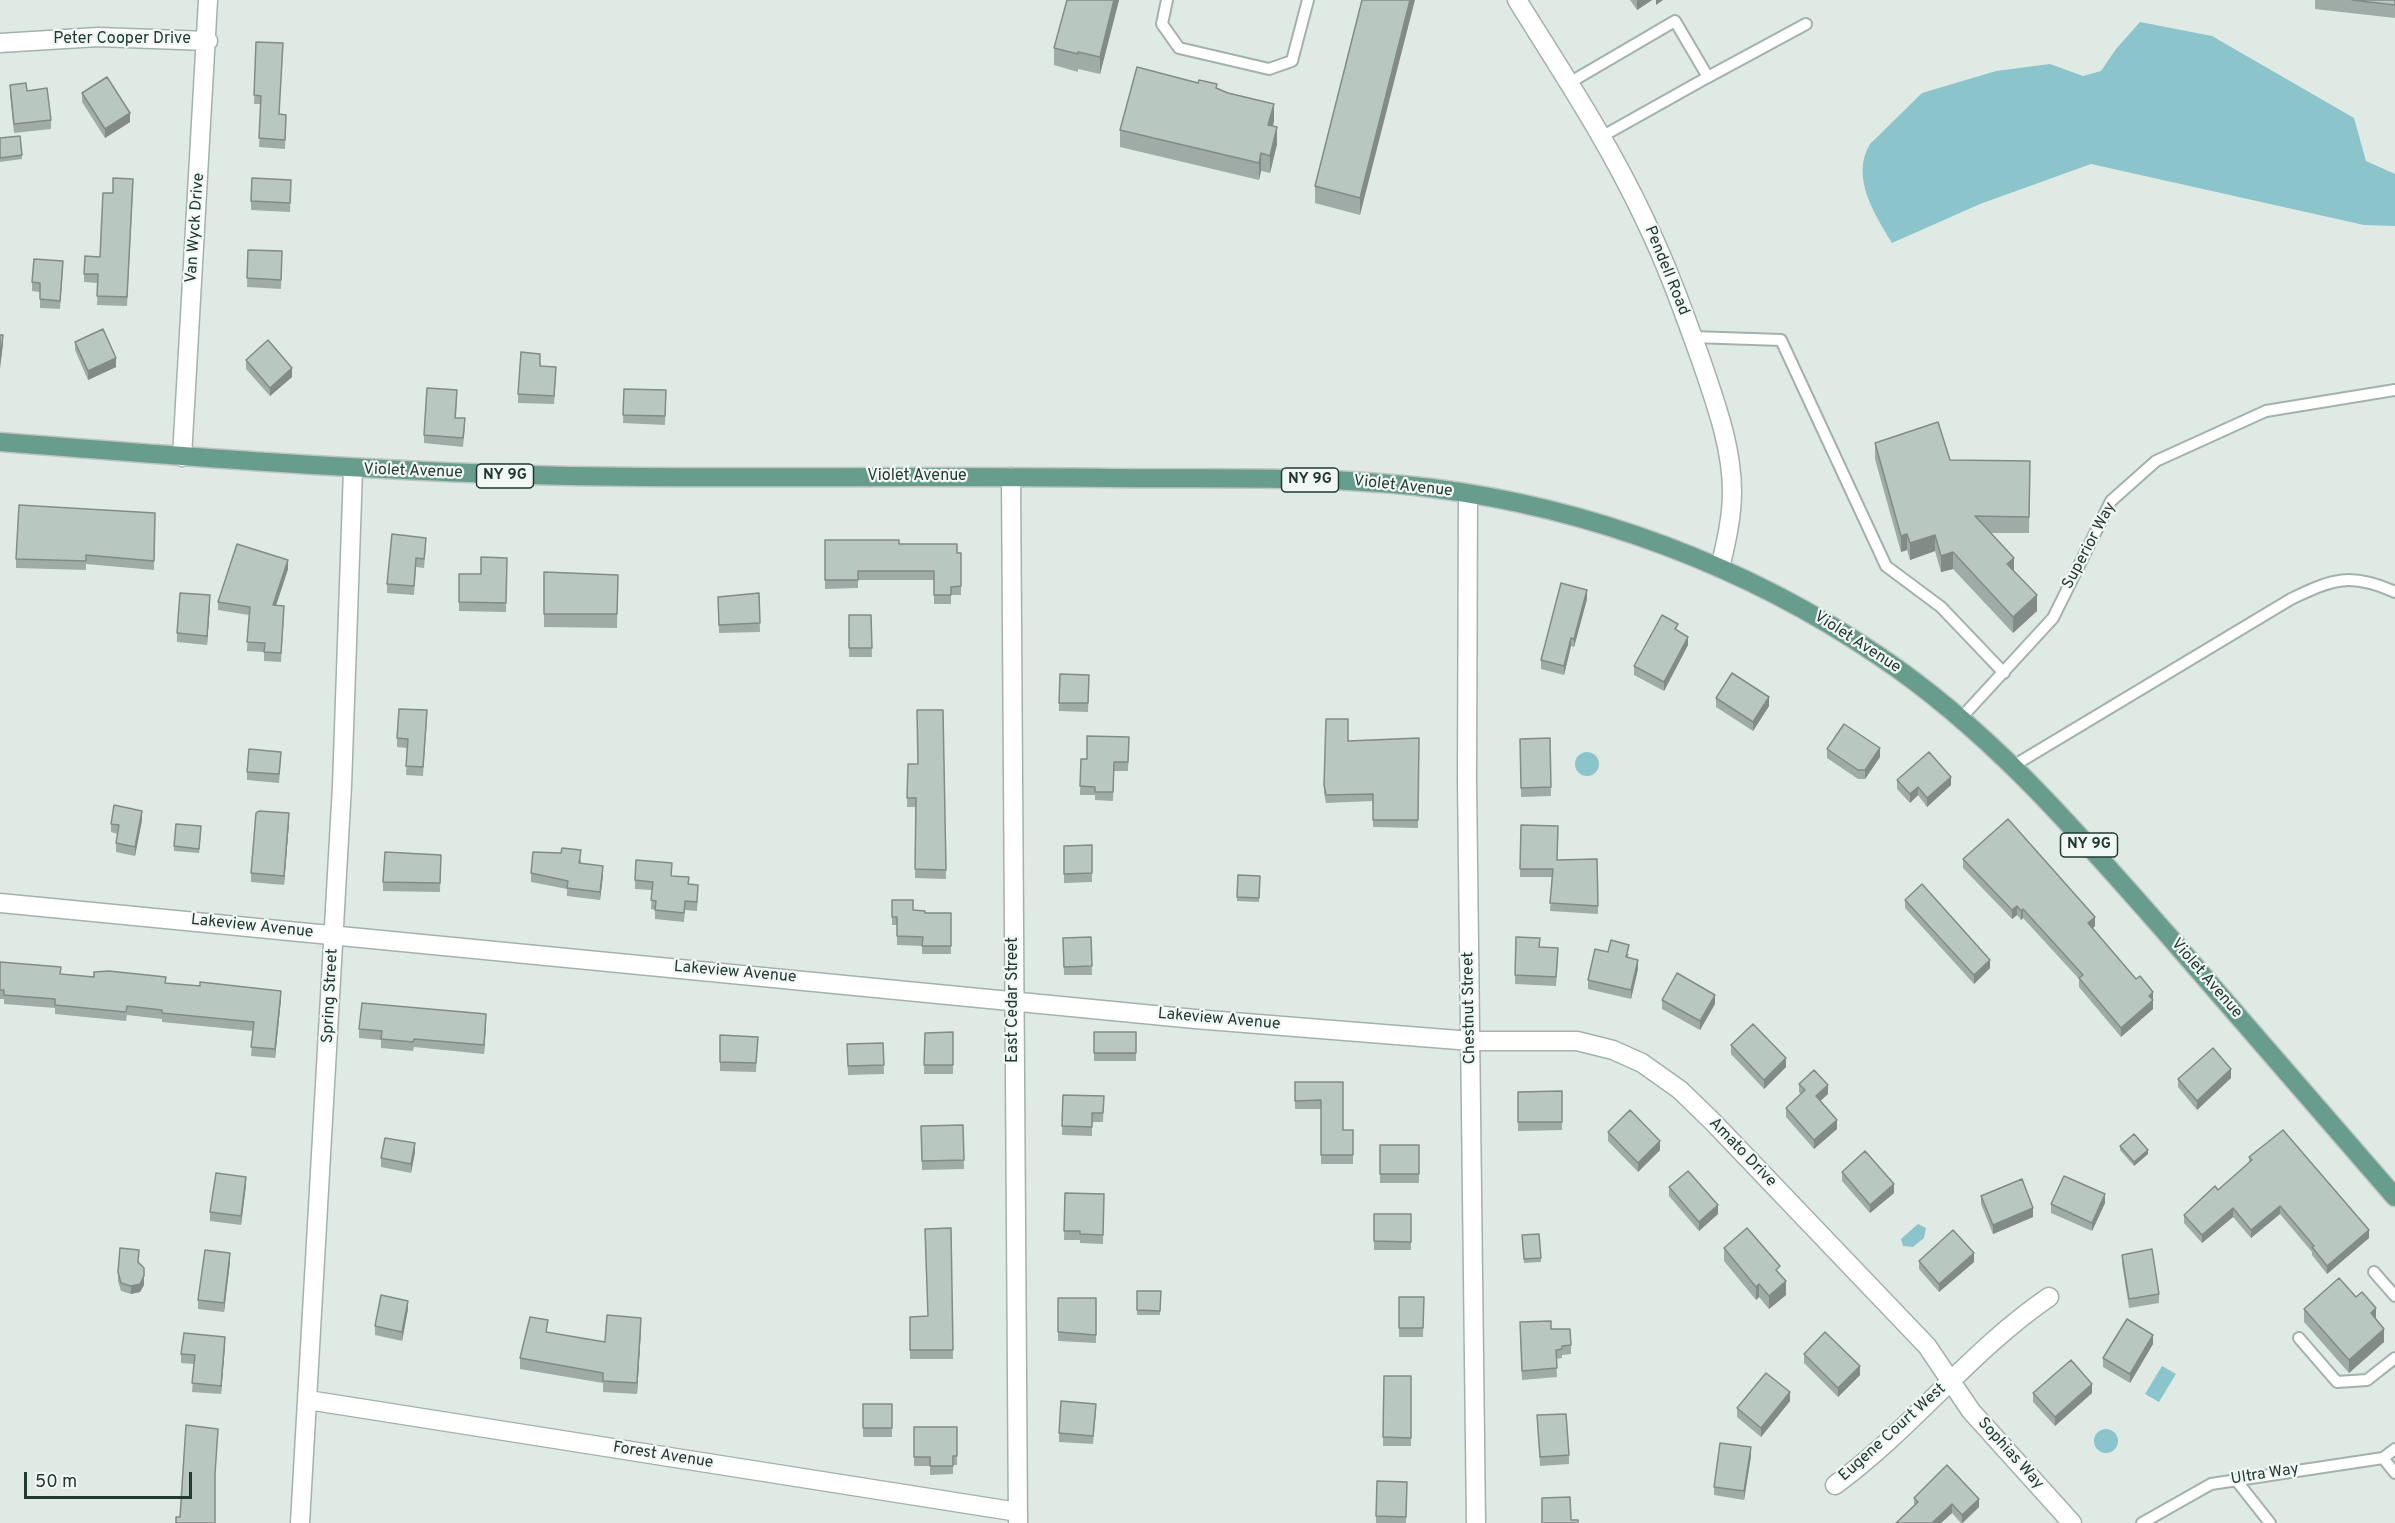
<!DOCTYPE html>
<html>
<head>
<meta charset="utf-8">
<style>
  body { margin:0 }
  #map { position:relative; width:2395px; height:1523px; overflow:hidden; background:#e0eae5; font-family:Overpass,sans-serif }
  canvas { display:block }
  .scale { position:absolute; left:24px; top:1472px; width:168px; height:27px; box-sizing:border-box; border:3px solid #223932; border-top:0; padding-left:8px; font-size:18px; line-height:21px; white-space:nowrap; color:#223932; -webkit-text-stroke:4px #f1f7f4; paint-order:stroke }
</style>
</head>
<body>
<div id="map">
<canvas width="2395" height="1523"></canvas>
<div class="scale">50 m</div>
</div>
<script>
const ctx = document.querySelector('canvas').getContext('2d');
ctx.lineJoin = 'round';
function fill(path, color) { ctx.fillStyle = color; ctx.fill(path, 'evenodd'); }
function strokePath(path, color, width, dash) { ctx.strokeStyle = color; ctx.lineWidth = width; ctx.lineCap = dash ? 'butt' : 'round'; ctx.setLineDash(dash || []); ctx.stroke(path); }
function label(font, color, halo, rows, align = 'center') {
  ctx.font = font + ' Overpass,sans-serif'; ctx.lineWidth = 4.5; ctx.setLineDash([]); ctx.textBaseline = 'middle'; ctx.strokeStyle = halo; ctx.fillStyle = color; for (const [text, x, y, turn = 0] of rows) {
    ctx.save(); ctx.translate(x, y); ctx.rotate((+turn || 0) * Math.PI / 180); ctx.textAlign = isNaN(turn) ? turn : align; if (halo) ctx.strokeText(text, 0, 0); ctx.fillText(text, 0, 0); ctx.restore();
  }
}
const water = new Path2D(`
  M2140,22L2212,36L2354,118L2366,161L2395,174V226L2364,225L2091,164L1980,204L1892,243C1875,215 1850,177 1870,144L1922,93L1996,71L2050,64L2083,76L2101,71L2116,49Z
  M1575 764a12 12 0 1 1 24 0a12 12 0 1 1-24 0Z
  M1918,1224L1926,1228L1924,1238L1913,1247L1903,1246L1901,1239Z
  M2162,1366L2176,1374L2159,1402L2145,1394Z
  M2094 1441a12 12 0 1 1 24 0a12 12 0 1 1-24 0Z`);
const lane = new Path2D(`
  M1167,0L1162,24L1179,48L1269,69L1292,61L1308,0
  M1708,77L1806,24
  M1569,83L1675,21L1708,77L1601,137
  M1693,337L1781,340L1886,566L1941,607L2004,673
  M1961,718L2053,618L2111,501L2156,461L2266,411L2395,390
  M2013,766L2291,599C2333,579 2350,572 2395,592
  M2374,1272L2395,1296
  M2299,1338L2337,1382L2367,1380L2395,1358
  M2383,1458L2395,1473
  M2236,1480L2270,1523
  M2142,1523L2211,1484L2383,1458L2395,1449`);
const street = new Path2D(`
  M1517,0C1562,72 1609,143 1645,220C1667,265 1684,313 1701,360C1715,402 1732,446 1732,492C1732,517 1726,543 1720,568
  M0,43L98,37L208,41
  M182,457L208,0
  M1011,477L1018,1523
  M1468,494L1467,780L1476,1523
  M0,903L1195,1019L1471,1041H1577L1613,1050L1642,1063L1680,1090L1713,1122L1927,1346L1971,1411L2072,1523
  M308,1400L1018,1512
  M1835,1485C1912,1429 1971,1350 2049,1297
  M300,1523L342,786L353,470`);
const primary = new Path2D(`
  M0,442C214,459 427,476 642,477C798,478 954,476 1110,478C1217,479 1325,475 1431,488C1591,508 1746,566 1879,656C1991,731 2078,833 2167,934C2243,1021 2319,1109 2395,1197`);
const wall = new Path2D(`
  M1067,0H1119L1100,74L1078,69V72L1054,65V48Z
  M1362,0L1360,215L1315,203V186Z
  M1630,0H1652L1637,10Z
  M2315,0H2395V18L2315,9Z
  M256,42L280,114L286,115L285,149L259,147L261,104H254Z
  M10,85L27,91L51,120V129L14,133L10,94Z
  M1217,88L1274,121L1273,126L1277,144L1270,173L1261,171L1259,180L1120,147V130Z
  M82,93L130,122L105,138L82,102Z
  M0,138L22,155V159L0,162Z
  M291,180L290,212L251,210V201Z
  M133,188L127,306L97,305L98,283L84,282V274L100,257L113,193Z
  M248,250L282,260L281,289L247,287Z
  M63,270L60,309L40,308V292L32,291V282Z
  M75,342L116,367L88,380L75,350Z
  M246,360L292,377L270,396L246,369Z
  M540,366L556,376L554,404L518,403V394Z
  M624,389L666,390L665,425L623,423Z
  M457,399L456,418L465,427L463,447L424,443V435Z
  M1875,443L1950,460L2030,461L2029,533H1991L2014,571L2037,611L2013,633L1953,569L1941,572L1935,551L1910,560L1907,550L1901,552L1875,459Z
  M155,513L154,570L86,564V570L16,568V559Z
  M825,540L899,544L961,553V595H951V604H934V580H858V588L825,589Z
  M426,546L424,568L416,567L414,595L387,593V584Z
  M507,558L506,612L459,611V574H481Z
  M288,569L276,606L284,615L281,662L264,661V652L247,651L249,615L218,610V602Z
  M544,572L618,575L617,628L544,627Z
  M759,593L760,632L719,633L718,597Z
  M1587,599L1574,647L1571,646L1564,675L1541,669V660Z
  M210,604L207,645L177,642V633Z
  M849,615H871L872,657H849Z
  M1678,631L1688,645L1664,691L1634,675V666Z
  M1089,675L1088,712L1059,711V703Z
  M1716,698L1769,706L1753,731L1716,707Z
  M943,710L946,879L915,878L916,807H907L908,764H917Z
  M427,719L423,776L406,775L407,748L397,747V738Z
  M1326,719L1348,741L1419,738L1418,828L1373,827V801L1326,803L1324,793Z
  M1129,737L1128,771H1114L1113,801L1095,800V795H1080L1081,759H1087Z
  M1550,738L1551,796L1521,797L1520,739Z
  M1827,749L1880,757L1865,779H1858L1827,758Z
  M281,760L279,783L247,780V772Z
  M1897,780L1951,785L1927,807L1918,795L1910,803L1897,789Z
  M142,820L135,856L116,852V843L118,834L111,832V824Z
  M289,822L284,885L251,882V873Z
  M1521,825L1558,860L1597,859L1598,914L1550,911L1552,877H1520Z
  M201,831L199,853L174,851V846Z
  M1092,845V882L1064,883V846Z
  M581,859V863L603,875L600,900L567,896V889L531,882V873Z
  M1963,859L2095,926L2093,928L2136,979L2153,992V1009L2121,1037L2079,987V979L2023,918L2021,920L2017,915L2012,919L1963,868Z
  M441,864L440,892L383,891V882Z
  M1238,875L1260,876L1259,902L1237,901Z
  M671,876L689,884L698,894L697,911L685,910L684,922L655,919V910L651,909L652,890L635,889V880Z
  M892,900L913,910L925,913H951V954H922V946L897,945V925H892Z
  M1905,900L1990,968L1974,984L1905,908Z
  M1091,937L1092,975H1064L1063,938Z
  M1539,947L1558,957L1556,986L1515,984V975Z
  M1608,952L1629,954L1628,957L1638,969L1631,999L1588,989V980Z
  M0,962L61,974L166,983L281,999L275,1058L251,1056L253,1031L162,1022V1019L127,1015L126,1021L55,1014V1008L4,1004V999H0Z
  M1662,1000L1715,1004L1700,1030L1662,1009Z
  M486,1023L484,1054L414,1047L413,1051L381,1048V1040L359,1038V1029Z
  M953,1032V1074H924L925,1033Z
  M1094,1032H1136V1061H1094Z
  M720,1035L758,1037L756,1072L720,1071Z
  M883,1043L884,1074L848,1075L847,1044Z
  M1731,1045L1786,1067L1764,1089L1731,1054Z
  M2231,1078L2197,1110L2178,1087V1079Z
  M1295,1082H1343V1130H1353V1164H1321V1109H1295Z
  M1799,1084L1828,1094L1820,1101L1837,1129L1814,1149L1786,1117V1108L1801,1094L1799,1092Z
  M1562,1091V1130L1518,1131V1092Z
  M1063,1095L1104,1096L1103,1122H1092V1136L1062,1135Z
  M963,1125L964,1169L922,1170L921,1126Z
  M1608,1132L1660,1150L1638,1172L1608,1141Z
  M1380,1145H1419V1183H1380Z
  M2120,1146L2148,1154L2134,1166L2120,1150Z
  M415,1152L411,1173L381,1167V1158Z
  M2249,1157L2369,1238L2327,1274L2312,1255V1252L2280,1214L2251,1238L2233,1217L2202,1243L2184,1223V1215L2218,1190L2249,1163Z
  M1842,1172L1894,1193L1870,1213L1842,1181Z
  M246,1185L241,1225L210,1221V1212Z
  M1669,1187L1718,1214L1699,1231L1669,1196Z
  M1065,1193L1104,1194L1103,1244L1080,1243V1240H1064Z
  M1981,1196L2033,1217L1993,1234L1981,1204Z
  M2105,1203L2092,1231L2051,1213V1204Z
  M1374,1214H1411V1250H1374Z
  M951,1228L953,1359H910V1317L928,1316Z
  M1539,1234L1541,1262L1524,1263L1522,1235Z
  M1724,1248L1780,1274L1786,1295L1769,1309L1759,1297L1756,1300L1724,1261Z
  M2122,1255L2159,1294V1303L2129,1308L2122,1263Z
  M1919,1261L1974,1262L1939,1292L1919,1269Z
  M139,1262L144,1285L140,1292L131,1294L121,1291L118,1281V1272Z
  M230,1262L224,1312L198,1309V1300Z
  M1137,1291H1161L1160,1315H1137Z
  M1399,1297H1424L1423,1337H1399Z
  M1058,1298H1096V1343L1058,1341Z
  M408,1309L402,1341L375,1335V1326Z
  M2304,1309L2384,1342L2349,1373L2304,1322Z
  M641,1329L637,1394L603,1392V1383L520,1369V1358L548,1333L605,1342Z
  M1551,1329L1571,1345V1354L1562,1355V1358L1556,1359L1557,1377L1522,1380L1520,1331Z
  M2153,1344L2130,1383L2103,1367V1358Z
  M225,1345L221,1394L192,1392L194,1364L181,1363V1354Z
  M1804,1354L1860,1375L1838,1397L1804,1363Z
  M1384,1376H1411V1446H1383Z
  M2033,1393H2092L2055,1426L2033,1402Z
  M1790,1401L1761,1437L1737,1417V1408Z
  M863,1404H892V1437H863Z
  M1096,1412L1093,1444L1059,1442V1433Z
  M1537,1415L1569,1455V1464L1540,1466Z
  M914,1427H957V1465H953V1474L930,1475V1466H914Z
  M1751,1456L1744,1500L1714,1495V1487Z
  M1407,1482L1406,1523H1376V1516Z
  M1914,1498L1979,1507L1963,1523H1961L1952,1513L1941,1523H1896L1914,1506Z`);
const shadedWall = new Path2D(`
  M1114,0H1119L1100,74V57Z
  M1410,0H1415L1360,215V198Z
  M1637,0H1652L1637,10Z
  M1656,0H1663L1656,5Z
  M1274,104V121L1268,142V125Z
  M130,113V122L105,138V129Z
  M1277,127V144L1270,173V156Z
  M1261,153V171L1259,180V163Z
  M3,335V344L0,369V360Z
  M116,358V367L88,380V371Z
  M292,368V377L270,396V388Z
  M1907,534V550L1901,552V536Z
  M1935,535V551L1910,560V543Z
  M1953,552V569L1941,572V556Z
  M2014,558V574L2007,564Z
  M288,560V569L273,614V605Z
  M1587,590V599L1574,647V639Z
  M210,595V604L207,645V636Z
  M2037,595V611L2013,633V617Z
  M1688,637V645L1664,691V682Z
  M1571,638V646L1564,675V666Z
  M1769,697V706L1753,731V722Z
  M1880,748V757L1865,779V770Z
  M1951,777V785L1927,807V798Z
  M1918,787V795L1910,803V794Z
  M142,811V820L135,856V847Z
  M289,813V822L284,885V876Z
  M603,866V875L600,900V892Z
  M2017,906V915L2012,919V910Z
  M2023,909V918L2021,920V911Z
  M2095,917V926L2088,932V923Z
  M1638,960V969L1631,999V990Z
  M1990,960V968L1974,984V975Z
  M281,991V999L275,1058V1049Z
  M2153,992V1009L2121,1037V1028Z
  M1715,995V1004L1700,1030V1021Z
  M486,1014V1023L484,1054V1045Z
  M1786,1058V1067L1764,1089V1080Z
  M2231,1069V1078L2197,1110V1101Z
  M1828,1085V1094L1816,1105V1096Z
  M1837,1120V1129L1814,1149V1140Z
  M1660,1141V1150L1638,1172V1163Z
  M415,1143V1152L411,1173V1164Z
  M2148,1150V1154L2134,1166V1162Z
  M246,1177V1185L241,1225V1216Z
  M1894,1184V1193L1870,1213V1205Z
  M2105,1194V1203L2092,1231V1223Z
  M1718,1205V1214L1699,1231V1222Z
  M2280,1206V1214L2251,1238V1230Z
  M2033,1208V1217L1993,1234V1225Z
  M2233,1208V1217L2202,1243V1235Z
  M2369,1230V1238L2327,1274V1266Z
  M230,1253V1262L224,1312V1303Z
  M1974,1253V1262L1939,1292V1284Z
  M144,1276V1285L140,1292L131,1294V1286Z
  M1786,1281V1295L1769,1309V1296Z
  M1759,1284V1297L1756,1300V1287Z
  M408,1301V1309L402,1341V1332Z
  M2376,1308V1321L2371,1313Z
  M641,1318V1329L637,1394V1383Z
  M2384,1329V1342L2349,1373V1360Z
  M2153,1335V1344L2130,1383V1374Z
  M225,1337V1345L221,1394V1386Z
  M1860,1366V1375L1838,1397V1388Z
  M2092,1384V1393L2055,1426V1417Z
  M1790,1392V1401L1761,1437V1428Z
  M1751,1447V1456L1744,1500V1491Z
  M1979,1499V1507L1962,1523V1515Z
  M1952,1504V1513L1941,1523H1932Z`);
const building = new Path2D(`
  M1067,0H1114L1100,57L1078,52V54L1054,48Z
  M1362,0H1410L1360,198L1315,186Z
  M2352,0H2395V5Z
  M256,42L283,43L279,114L286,115L285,140L259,138L261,96L254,95Z
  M1137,67L1198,83L1199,80L1217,84L1216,88L1228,93L1274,104L1268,125L1277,127L1270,156L1261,153L1259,163L1120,130Z
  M107,77L130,113L105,129L82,93Z
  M26,83L27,91L47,88L51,120L14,124L10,85Z
  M20,136L22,155L0,158V138Z
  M113,178L133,179L127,297L97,296L98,274H84L85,256L100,257L103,193H113Z
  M252,178L291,180L290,203L251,201Z
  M248,250L282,251L281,280L247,278Z
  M34,259L63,261L60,301L40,299V283L32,282Z
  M103,329L116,358L88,371L75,342Z
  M0,335H3L0,360Z
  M268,340L292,368L270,388L246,360Z
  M521,352L540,354V366L556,367L554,396L518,394Z
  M427,388L457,390L455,418H465L463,438L424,435Z
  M624,389L666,390L665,416L623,415Z
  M1938,422L1950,460L2030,461L2029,517L1975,516L2014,558L2007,564L2037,595L2013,617L1953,552L1941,556L1935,535L1910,543L1907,534L1901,536L1875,443Z
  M19,505L155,513L154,561L86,555V561L16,559Z
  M392,534L426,538L424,559L416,558L414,586L387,584Z
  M825,540H899V544H957V553H961V586L951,587V595H934V571H858V580H825Z
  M237,544L288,560L273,605L284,606L281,653L264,652L265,643L247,642L250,607L218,602Z
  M481,557L507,558L506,603L459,602V574H481Z
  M544,572L618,575L617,614H544Z
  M1561,583L1587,590L1574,639L1571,638L1564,666L1541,660Z
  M180,593L210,595L207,636L177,633Z
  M759,593L760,623L719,625L718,597Z
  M849,615H871L872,648H849Z
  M1662,615L1678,624L1675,629L1688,637L1664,682L1634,666Z
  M1732,673L1769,697L1753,722L1716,698Z
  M1060,674L1089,675L1088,703H1059Z
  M399,709L427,710L423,767L406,766L408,739L397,738Z
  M917,710H943L946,870L915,869L916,798H907L908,764H918Z
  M1326,719H1348V741L1419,738L1418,820H1373V794L1326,795L1324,785Z
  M1844,724L1880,748L1865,770H1858L1827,749Z
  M1087,736L1129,737L1128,762H1114L1113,792H1095V787L1080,786L1081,759H1087Z
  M1550,738L1551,787L1521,788L1520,739Z
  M249,749L281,752L279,774L247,772Z
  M1929,752L1951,777L1927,798L1918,787L1910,794L1897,780Z
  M114,805L142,811L135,847L116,843L119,825L111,824Z
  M259,811L289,813L284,876L251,873L256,813Z
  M2008,819L2095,917L2088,923L2136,979L2140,976L2153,992L2149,996L2153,1000L2121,1028L2079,978L2083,975L2023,909L2021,911L2017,906L2012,910L1963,859Z
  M176,824L201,826L199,849L174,846Z
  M1521,825L1558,826L1557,860L1597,859L1598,906L1550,903L1553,869H1520Z
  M1092,845V873L1064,874V846Z
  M562,848L581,850L579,863L603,866L600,892L567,888L568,881L531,873L533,852L561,853Z
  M385,852L441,855L440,883L383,882Z
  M636,860L672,863L671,876L689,877L688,884L698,885L697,902L685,901L684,913L655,910L656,901L651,900L653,882L635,880Z
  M1238,875L1260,876L1259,898L1237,897Z
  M1922,884L1990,960L1974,975L1905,900Z
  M892,900H913V910L925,911V913H951V946H922L923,937L897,936V917H892Z
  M1091,937L1092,966L1064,967L1063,938Z
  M1516,937L1540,938L1539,947L1558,948L1556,977L1515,975Z
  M1611,940L1629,945L1626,957L1638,960L1631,990L1588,980L1595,949L1608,952Z
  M0,962L61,967L60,974L94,977V972L109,971L166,977L165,983L200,986V982L281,991L275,1049L251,1047L254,1022L162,1013V1010L127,1006L126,1012L55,1005V999L4,995V990H0Z
  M1677,973L1715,995L1700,1021L1662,1000Z
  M362,1003L486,1014L484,1045L414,1039L413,1042L381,1039L382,1031L359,1029Z
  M1753,1024L1786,1058L1764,1080L1731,1045Z
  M953,1032V1065H924L925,1033Z
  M1094,1032H1136V1053H1094Z
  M720,1035L758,1037L756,1063L720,1062Z
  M883,1043L884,1065L848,1066L847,1044Z
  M2213,1048L2231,1069L2197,1101L2178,1079Z
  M1814,1070L1828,1085L1816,1096L1837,1120L1814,1140L1786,1108L1805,1090L1799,1084Z
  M1295,1082H1343V1130H1353V1155H1321V1100L1295,1101Z
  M1562,1091V1122H1518V1092Z
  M1063,1095L1104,1096L1103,1113H1092V1127L1062,1126Z
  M1630,1110L1660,1141L1638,1163L1608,1132Z
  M963,1125L964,1160L922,1161L921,1126Z
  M2283,1130L2369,1230L2327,1266L2312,1247L2314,1246L2280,1206L2251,1230L2233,1208L2202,1235L2184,1215L2215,1186L2218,1190L2252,1160L2249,1157Z
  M2134,1134L2148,1150L2134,1162L2120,1146Z
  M385,1138L415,1143L411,1164L381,1158Z
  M1380,1145H1419V1174H1380Z
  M1865,1151L1894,1184L1870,1205L1842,1172Z
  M1688,1171L1718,1205L1699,1222L1669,1187Z
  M216,1173L246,1177L241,1216L210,1212Z
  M2064,1176L2105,1194L2092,1223L2051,1204Z
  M2022,1179L2033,1208L1993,1225L1981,1196Z
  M1065,1193L1104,1194L1103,1235L1080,1234V1231H1064Z
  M1374,1214H1411V1242L1374,1241Z
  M951,1228L953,1350H910V1317L928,1316L925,1229Z
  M1747,1228L1780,1266L1776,1270L1786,1281L1769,1296L1759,1284L1756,1287L1724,1248Z
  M1953,1230L1974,1253L1939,1284L1919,1261Z
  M1539,1234L1541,1258L1524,1259L1522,1235Z
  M120,1248L139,1250L138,1262L144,1268V1276L140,1284L131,1286L121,1283L118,1272Z
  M2152,1249L2159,1294L2129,1299L2122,1255Z
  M205,1250L230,1253L224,1303L198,1300Z
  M2339,1278L2356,1297L2362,1292L2376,1308L2371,1313L2384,1329L2349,1360L2304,1309Z
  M1137,1291H1161L1160,1311L1137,1310Z
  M381,1295L408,1301L402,1332L375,1326Z
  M1399,1297H1424L1423,1328H1399Z
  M1058,1298H1096V1335L1058,1332Z
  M607,1315L641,1318L637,1383L603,1381V1373L520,1358L530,1317L548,1320L546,1332L605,1342Z
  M2127,1319L2153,1335L2130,1374L2103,1358Z
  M1551,1321V1329H1570L1571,1345L1562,1346V1349L1556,1350L1557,1368L1522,1371L1520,1322Z
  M1825,1332L1860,1366L1838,1388L1804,1354Z
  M184,1333L225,1337L221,1386L192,1383L195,1355L181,1354Z
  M2071,1360L2092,1384L2055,1417L2033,1393Z
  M1766,1373L1790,1392L1761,1428L1737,1408Z
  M1384,1376H1411V1438L1383,1437Z
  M1061,1401L1096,1404L1093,1436L1059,1433Z
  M863,1404H892V1428H863Z
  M1566,1414L1569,1455L1540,1457L1537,1415Z
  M186,1425L218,1429L215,1474V1523H176V1517H180Z
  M914,1427H957V1456H953V1466H930V1457H914Z
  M1720,1443L1751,1447L1744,1491L1714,1487Z
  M1947,1465L1979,1499L1962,1515L1952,1504L1932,1523H1896L1918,1502L1914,1498Z
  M1377,1481L1407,1482L1406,1517L1376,1516Z
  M1570,1497L1571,1520H1578V1523H1542V1498Z`);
const shields = [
  [505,476,57],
  [1310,480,57],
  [2089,845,57]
];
const shieldNames = [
  ["NY 9G",505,476],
  ["NY 9G",1310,480],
  ["NY 9G",2089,845]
];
const streetNames = [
  ["Peter Cooper Drive",122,40],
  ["Van Wyck Drive",196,228,-86],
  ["Pendell Road",1666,271,68],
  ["Violet Avenue",413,472,2],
  ["Violet Avenue",917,477],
  ["Violet Avenue",1403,487,6],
  ["Superior Way",2090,546,-62],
  ["Violet Avenue",1857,643,33],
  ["Lakeview Avenue",252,927,6],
  ["Lakeview Avenue",735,973,5],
  ["Violet Avenue",2206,979,49],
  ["Spring Street",331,996,-87],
  ["East Cedar Street",1014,1000,-90],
  ["Chestnut Street",1470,1008,-91],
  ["Lakeview Avenue",1219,1020,5],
  ["Amato Drive",1742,1153,46],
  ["Eugene Court West",1893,1433,-42],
  ["Sophias Way",2010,1454,48],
  ["Forest Avenue",663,1456,9],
  ["Ultra Way",2265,1475,-9]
];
fill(water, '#8cc4cb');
strokePath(lane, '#a3b1ac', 14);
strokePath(street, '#a3b1ac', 21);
strokePath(primary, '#bdc4c2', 21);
strokePath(lane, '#fff', 10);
strokePath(street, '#fff', 18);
strokePath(primary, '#689c8d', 18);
fill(wall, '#9faba6');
fill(shadedWall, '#828b87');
fill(building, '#b9c7c1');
strokePath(building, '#828b87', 1.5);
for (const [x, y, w] of shields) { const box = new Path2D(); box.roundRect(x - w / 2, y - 12, w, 24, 4.5); ctx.fillStyle = '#f1f7f4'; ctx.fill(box); strokePath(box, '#223932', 1.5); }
label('bold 15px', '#223932', null, shieldNames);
label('16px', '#223932', '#f1f7f4', streetNames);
</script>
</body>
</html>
